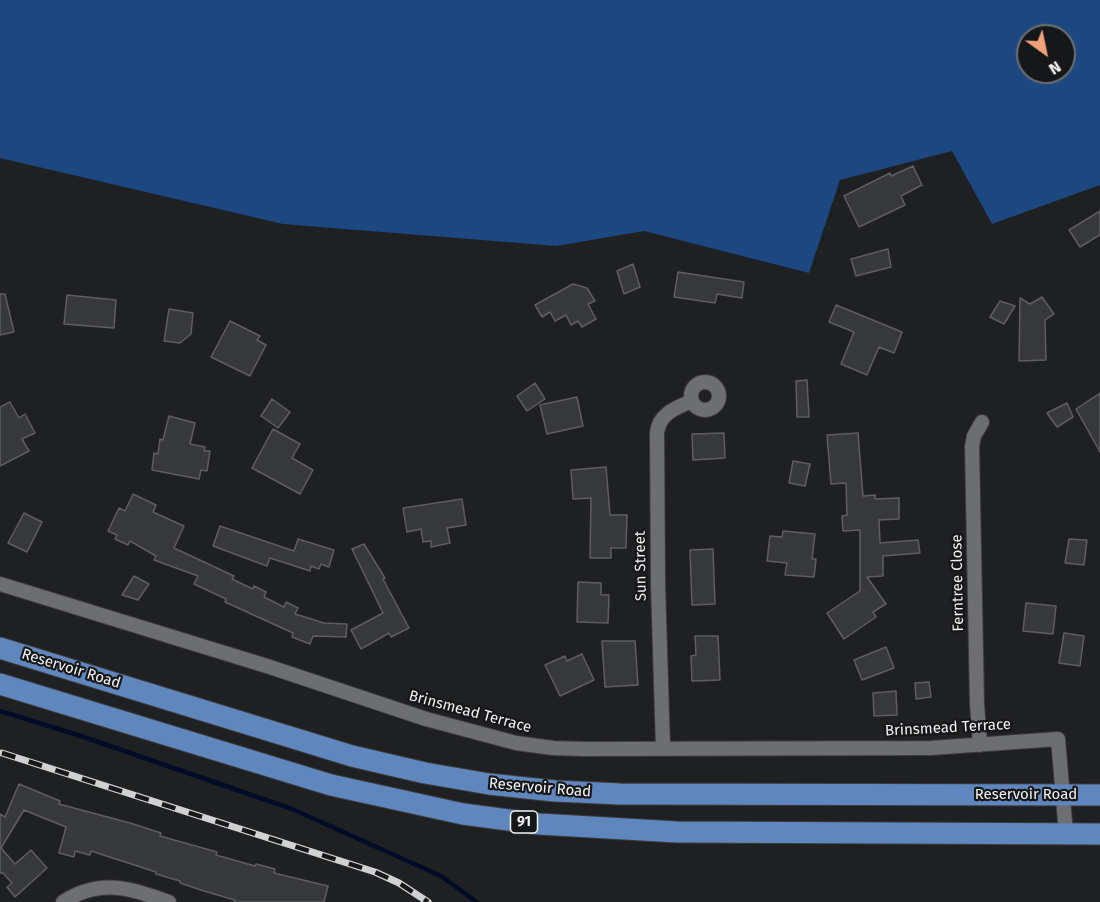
<!DOCTYPE html>
<html>
<head>
<meta charset="utf-8">
<style>
  body { margin:0 }
  #map { position:relative; width:1100px; height:902px; overflow:hidden; background:#1f2022; font-family:"Fira Sans",sans-serif }
  canvas { display:block }
  .north { position:absolute; left:1016px; top:24px; width:60px; height:60px; box-sizing:border-box; background:#161719; border:2px solid #6e6f70; border-radius:50%; rotate:147deg; font-size:16px; font-weight:700; line-height:24px; text-align:center; color:#f1f2f3 }
  .north::after { content:''; display:block; margin:auto; width:21px; height:27px; background:#f1a27b; clip-path:polygon(50% 0,100% 100%,50% 72%,0 100%) }
</style>
</head>
<body>
<div id="map">
<canvas width="1100" height="902"></canvas>
<div class="north">N</div>
</div>
<script>
const ctx = document.querySelector('canvas').getContext('2d');
ctx.lineJoin = 'round';
function fill(path, color) { ctx.fillStyle = color; ctx.fill(path, 'evenodd'); }
function strokePath(path, color, width, dash) { ctx.strokeStyle = color; ctx.lineWidth = width; ctx.lineCap = dash ? 'butt' : 'round'; ctx.setLineDash(dash || []); ctx.stroke(path); }
function label(font, color, halo, rows, align = 'center') {
  ctx.font = font + ' "Fira Sans",sans-serif'; ctx.lineWidth = 4.5; ctx.setLineDash([]); ctx.textBaseline = 'middle'; ctx.strokeStyle = halo; ctx.fillStyle = color; for (const [text, x, y, turn = 0] of rows) {
    ctx.save(); ctx.translate(x, y); ctx.rotate((+turn || 0) * Math.PI / 180); ctx.textAlign = isNaN(turn) ? turn : align; if (halo) ctx.strokeText(text, 0, 0); ctx.fillText(text, 0, 0); ctx.restore();
  }
}
const forest = new Path2D(`
  M0,0H1100V185L992,224L952,151L840,180L809,273L644,231L556,246L283,224L0,158ZM1028,36H1064V72H1028Z`);
const stream = new Path2D(`
  M0,711L81,736L292,809L441,876L477,902`);
const building = new Path2D(`
  M913,166L922,185L901,196L905,205L859,227L844,196L890,173L891,176Z
  M1100,211V235L1080,247L1069,230Z
  M888,249L891,267L856,276L851,259Z
  M633,264L640,287L624,294L617,271Z
  M678,272L744,282L742,298L717,294L715,303L674,297Z
  M573,284L587,288L595,301L588,304L596,319L582,327L578,321L571,325L566,315L555,321L550,312L542,317L535,305Z
  M0,294H5L14,332L0,335Z
  M67,295L116,300L114,328L64,324Z
  M1042,297L1054,314L1045,320L1046,360L1019,361L1020,298L1030,304Z
  M1000,301L1015,306L1004,324L990,317Z
  M836,305L902,332L894,353L879,347L867,375L841,364L854,332L829,322Z
  M169,309L193,313L191,334L180,343L164,341Z
  M230,321L260,336L257,340L266,345L250,376L211,357Z
  M807,380L809,417H797L796,381Z
  M535,383L545,399L527,411L517,396Z
  M1100,393V452L1076,409Z
  M577,397L583,426L547,434L540,405Z
  M272,399L290,412L278,428L261,416Z
  M10,402L19,418L25,414L35,433L22,439L29,451L0,466V407Z
  M1067,403L1073,417L1057,427L1047,413Z
  M169,416L195,423L190,444L205,447L204,451H210L207,471L201,470L199,479L152,470L154,453L158,454L160,439L163,440Z
  M273,429L300,444L292,458L313,470L300,494L252,468Z
  M724,433L725,458L693,460L692,434Z
  M858,433L863,496L875,495V499L899,498V519L879,520L880,543L918,540L920,553L883,556V576L867,577L886,604L873,612L876,617L844,639L827,613L860,591V530L843,531L842,516L847,515L846,483L831,484L827,435Z
  M793,461L810,464L805,486L789,483Z
  M606,467L610,515H627L626,548H611V558H590L591,498L573,499L571,470Z
  M133,494L156,505L153,512L184,526L174,548L234,576L232,579L253,589L254,586L266,592L264,597L284,607L286,602L298,608L295,614L324,623L347,624L346,637L313,636L310,644L292,637L293,633L225,602L226,599L194,584L198,576L154,560L156,556L130,541L128,545L115,539L117,535L108,531L119,508L125,511Z
  M462,499L466,525L447,528L450,543L431,547V541L423,542L421,529L407,532L403,508Z
  M24,513L42,522L27,552L8,543Z
  M220,526L294,551L298,539L334,550L329,567L321,564L319,569L311,566L310,571L270,558L267,566L213,546Z
  M783,531L815,534L812,559H816L814,577L785,575L787,563L767,561L770,536L782,537Z
  M1069,539L1087,540L1084,565L1065,563Z
  M364,544L385,578L383,579L409,628L391,637L389,633L361,649L351,630L383,613L352,549Z
  M713,549L715,604L692,605L690,550Z
  M134,576L149,584L138,600L122,595Z
  M578,582L601,583V595H609L608,623L577,622Z
  M1026,603L1056,606L1053,634L1023,631Z
  M1064,633L1084,636L1080,666L1059,663Z
  M695,636H718L720,680L692,681L691,656L696,655Z
  M602,641H635L638,685L605,687Z
  M886,647L894,668L862,680L854,660Z
  M582,654L594,680L560,696L545,665L565,656L567,661Z
  M929,682L931,697L916,699L915,683Z
  M896,691L897,715L874,716L873,693Z
  M19,784L60,801L59,804L130,823L161,833L160,836L217,852L216,855L255,866L256,864L275,869L274,873L328,886L324,902H234L235,900L204,891L180,883V881L156,874V872L91,851L90,855L75,851L74,857L59,853L66,827L24,810L1,848L15,864L31,850L47,868L15,897L7,887L12,883L3,873H0V814L5,817Z`);
const street = new Path2D(`
  M691 396a14 14 0 1 1 28 0a14 14 0 1 1-28 0Z
  M0,584L270,667L426,719L516,743L553,748L584,749L931,748L1058,739L1066,834
  M980,745L977,704L972,446L974,436L982,422
  M663,748L658,585L657,433C659,414 675,408 692,401
  M63,902C100,878 130,888 169,902`);
const primary = new Path2D(`
  M0,648L352,756L425,773L489,784L555,791L620,794L1100,795
  M0,684L331,785L463,814L539,824L677,832L1100,834`);
const rail = new Path2D(`
  M2,753L375,872L399,883L428,902`);
const shields = [
  [524,822,27]
];
const shieldNames = [
  ["91",524,822]
];
const streetNames = [
  ["Sun Street",641,566,-91],
  ["Ferntree Close",958,583,-91],
  ["Reservoir Road",71,669,17],
  ["Brinsmead Terrace",470,712,15],
  ["Brinsmead Terrace",948,728,-3],
  ["Reservoir Road",540,788,5],
  ["Reservoir Road",1026,795]
];
fill(forest, '#1c4781');
strokePath(stream, '#000b28', 4.5);
fill(building, '#37383b');
strokePath(building, '#5d5e61', 1.5);
strokePath(street, '#3c3d3f', 16);
strokePath(primary, '#3c3d3f', 23);
strokePath(street, '#6d6e71', 14);
strokePath(primary, '#5f87be', 21);
strokePath(rail, '#d0d1d2', 7);
strokePath(rail, '#161719', 4.5, [14]);
for (const [x, y, w] of shields) { const box = new Path2D(); box.roundRect(x - w / 2, y - 11, w, 22, 4.5); ctx.fillStyle = '#161719'; ctx.fill(box); strokePath(box, '#f1f2f3', 1.5); }
label('bold 14px', '#f1f2f3', null, shieldNames);
label('15px', '#f1f2f3', '#161719', streetNames);
</script>
</body>
</html>
